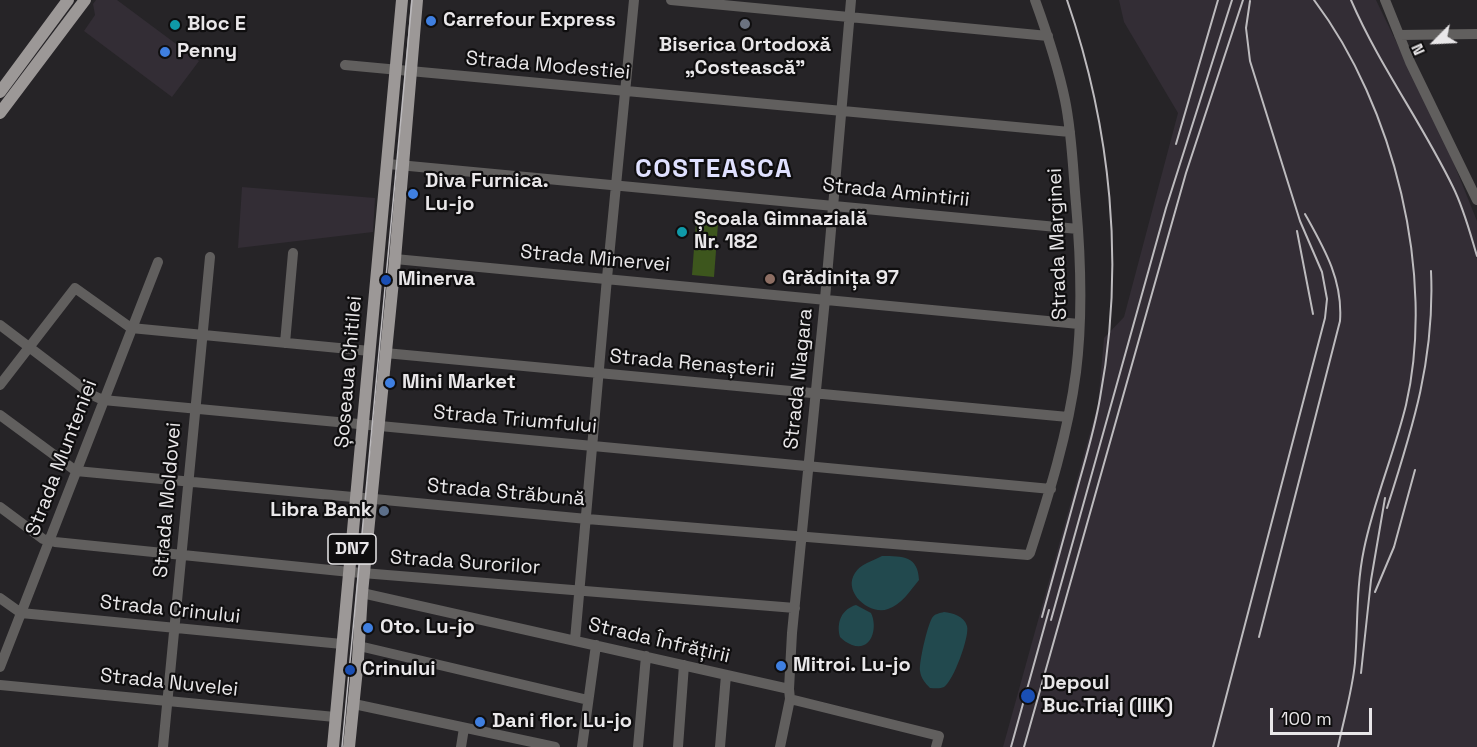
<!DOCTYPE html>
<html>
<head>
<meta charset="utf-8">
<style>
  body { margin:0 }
  #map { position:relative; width:1477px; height:747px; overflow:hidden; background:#262427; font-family:"Space Grotesk",sans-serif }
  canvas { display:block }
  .north { position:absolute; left:1405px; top:12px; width:60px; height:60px; -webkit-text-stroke:4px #0f0e0f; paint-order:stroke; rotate:246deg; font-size:16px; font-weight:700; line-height:24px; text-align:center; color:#e9e7e9 }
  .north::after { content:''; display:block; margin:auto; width:21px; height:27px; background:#e9e7e9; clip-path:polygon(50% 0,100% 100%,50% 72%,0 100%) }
  .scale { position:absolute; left:1270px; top:708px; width:102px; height:27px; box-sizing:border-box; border:3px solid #e9e7e9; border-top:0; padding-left:8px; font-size:18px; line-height:21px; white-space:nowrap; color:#e9e7e9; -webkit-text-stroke:4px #0f0e0f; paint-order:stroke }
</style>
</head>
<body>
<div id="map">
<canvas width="1477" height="747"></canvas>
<div class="north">N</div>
<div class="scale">100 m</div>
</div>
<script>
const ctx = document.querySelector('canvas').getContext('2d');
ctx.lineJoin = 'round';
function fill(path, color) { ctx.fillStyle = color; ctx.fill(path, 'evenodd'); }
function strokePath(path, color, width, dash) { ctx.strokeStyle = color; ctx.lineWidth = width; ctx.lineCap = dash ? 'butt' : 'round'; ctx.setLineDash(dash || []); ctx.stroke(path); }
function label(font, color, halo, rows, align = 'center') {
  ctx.font = font + ' "Space Grotesk",sans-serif'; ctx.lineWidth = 4.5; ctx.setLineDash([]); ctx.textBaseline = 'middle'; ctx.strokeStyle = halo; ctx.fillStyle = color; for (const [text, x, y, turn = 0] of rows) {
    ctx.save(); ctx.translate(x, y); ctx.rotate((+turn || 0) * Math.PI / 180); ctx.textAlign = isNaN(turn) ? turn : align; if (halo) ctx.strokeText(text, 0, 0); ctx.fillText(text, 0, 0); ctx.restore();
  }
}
const built = new Path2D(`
  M96,0H117L199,61L172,97L84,31L95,15L93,4Z
  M1119,0H1376L1448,149L1477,221V747H1003L1098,404L1104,338L1124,317L1178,113L1124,22Z
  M242,187L375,198L373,232L238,248Z`);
const green = new Path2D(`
  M696,222L718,224L714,277L692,275Z`);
const water = new Path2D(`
  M882,556C903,556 918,556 919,580C910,591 901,605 888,609C870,616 842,592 855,573C860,564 873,561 882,556Z
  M856,605L871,613C878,627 872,652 852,645C847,643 843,640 840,637C836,622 842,609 856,605Z
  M944,612C953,613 964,616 967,626C970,636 953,682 944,687C940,689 934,688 930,688C925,683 921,678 920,671C919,662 927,627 932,618C934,614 940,613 944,612Z`);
const minor = new Path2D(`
  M671,0L1048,36
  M1385,0L1410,62L1477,200
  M1399,35L1477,34
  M345,65L1070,132
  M388,164L1078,229
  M395,259L1079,324
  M0,325L92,395L103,400L1051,489
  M285,343L293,253
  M385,353L1068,417
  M0,385L75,288L131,328L370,351
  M0,415L76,471L587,519L1028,555L1030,553C1049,494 1068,434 1076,372C1083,316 1081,260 1076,204C1073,170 1072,134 1065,100C1058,66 1047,33 1035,0
  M0,507L43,539L55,542L350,572L795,608
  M362,593L789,689L790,699L939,736L936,747
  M0,598L21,613L342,644
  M575,640L607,278L634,0
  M359,646L588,700
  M0,667L158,262
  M0,685L335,717
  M789,689L792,633L825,299L851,0
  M354,704L555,747
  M163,747L210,257
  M461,747L464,728
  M582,747L596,645
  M638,747L646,656
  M678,747L684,665
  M720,747L726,675
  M780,747L790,699`);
const major = new Path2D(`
  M0,92L68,0
  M0,113L85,0
  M333,747L402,0
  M349,747L358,659L362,593L394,271L417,0`);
const tram = new Path2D(`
  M342,747L412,0`);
const rail = new Path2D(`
  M1314,0C1394,106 1436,275 1406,405C1394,454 1374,500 1364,549C1356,587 1358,625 1355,663C1352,692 1344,718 1338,747
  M1351,0C1379,65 1422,123 1453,187C1464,209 1470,233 1477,256
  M1176,144L1218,0
  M1297,231L1313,314
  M1387,508C1413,427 1435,358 1431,271
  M1375,592L1394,547L1415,470
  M1042,617C1054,573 1066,529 1078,486C1086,457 1095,428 1100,398C1125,265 1111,128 1067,0
  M1051,620L1166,208L1232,0
  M1259,637L1340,321C1343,280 1324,248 1305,214
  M1361,673L1371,580L1385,498
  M1011,747L1049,610
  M1024,747L1186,173L1243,0
  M1213,747L1325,318L1327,299L1322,272L1300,221L1250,61L1246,28L1250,1`);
const markers = [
  [431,21,6,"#3f7fe0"],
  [745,24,6,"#6b7280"],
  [175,25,6,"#0f9aa8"],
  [165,52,6,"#3f7fe0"],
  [413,194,6,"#3f7fe0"],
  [682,232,6,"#0f9aa8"],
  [770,279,6,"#8d6e63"],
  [386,280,6,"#1a4fb4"],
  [390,383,6,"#3f7fe0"],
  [384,511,6,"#5c6f8a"],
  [368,628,6,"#3f7fe0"],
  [781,666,6,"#3f7fe0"],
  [350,670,6,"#1a4fb4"],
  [1028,696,8,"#1a4fb4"],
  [480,722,6,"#3f7fe0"]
];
const shields = [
  [352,549,48]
];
const shieldNames = [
  ["DN7",352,549]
];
const poiNames = [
  ["Carrefour Express",443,21],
  ["Bloc E",187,25],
  ["Biserica Ortodoxă",745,46,"center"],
  ["„Costească”",745,69,"center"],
  ["Penny",177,52],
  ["Diva Furnica.",425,182],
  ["Lu-jo",425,205],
  ["Școala Gimnazială",694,220],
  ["Nr. 182",694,243],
  ["Grădinița 97",782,279],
  ["Minerva",398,280],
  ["Mini Market",402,383],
  ["Libra Bank",372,511,"right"],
  ["Oto. Lu-jo",380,628],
  ["Mitroi. Lu-jo",793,666],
  ["Crinului",362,670],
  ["Depoul",1042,684],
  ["Buc.Triaj (IIIK)",1042,707],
  ["Dani flor. Lu-jo",492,722]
];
const streetNames = [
  ["Strada Modestiei",548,66,5],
  ["Strada Amintirii",896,193,6],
  ["Strada Marginei",1058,244,-92],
  ["Strada Minervei",595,259,5],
  ["Strada Renașterii",692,364,5],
  ["Șoseaua Chitilei",349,372,-85],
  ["Strada Niagara",799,379,-84],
  ["Strada Triumfului",515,420,5],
  ["Strada Munteniei",62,458,-69],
  ["Strada Străbună",506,493,5],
  ["Strada Moldovei",168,500,-85],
  ["Strada Surorilor",465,563,4],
  ["Strada Crinului",170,610,6],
  ["Strada Înfrățirii",659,641,13],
  ["Strada Nuvelei",169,683,6]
];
const districtNames = [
  ["COSTEASCA",714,170]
];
fill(built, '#332d35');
fill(green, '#3d561d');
fill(water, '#22494e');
strokePath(minor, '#615f5e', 10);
strokePath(major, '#9c9897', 12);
strokePath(tram, '#bdbbbe', 1.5);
strokePath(rail, '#bdbbbe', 2);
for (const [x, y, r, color] of markers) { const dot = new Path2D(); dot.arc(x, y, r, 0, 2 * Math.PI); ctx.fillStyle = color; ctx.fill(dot); strokePath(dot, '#0f0e0f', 2); }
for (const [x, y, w] of shields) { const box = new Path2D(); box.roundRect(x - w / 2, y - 15, w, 30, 4.5); ctx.fillStyle = '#0f0e0f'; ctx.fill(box); strokePath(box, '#e9e7e9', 1.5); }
label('bold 18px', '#e9e7e9', null, shieldNames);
label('bold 20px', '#e9e7e9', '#0f0e0f', poiNames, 'left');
label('20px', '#e9e7e9', '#0f0e0f', streetNames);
ctx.letterSpacing = '1.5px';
label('bold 26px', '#e0e1ff', '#0f0e0f', districtNames);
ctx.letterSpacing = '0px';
</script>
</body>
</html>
